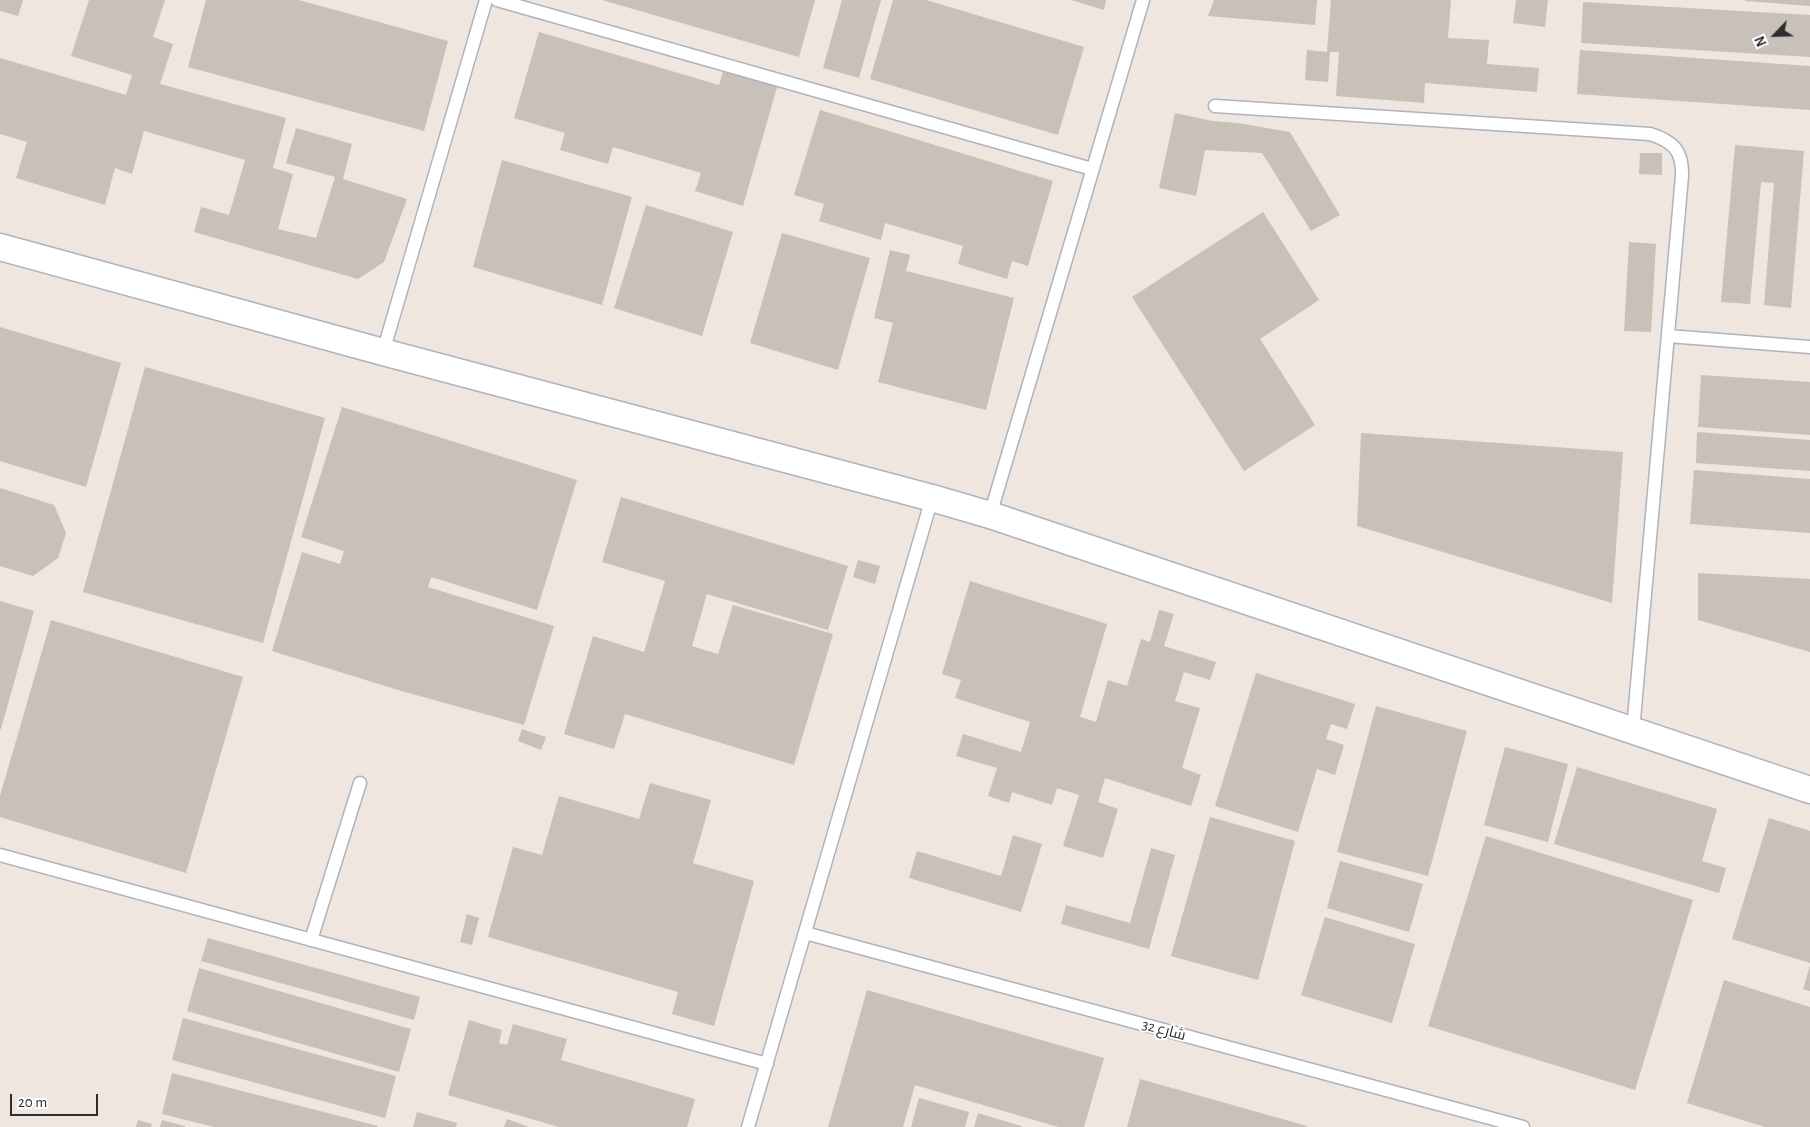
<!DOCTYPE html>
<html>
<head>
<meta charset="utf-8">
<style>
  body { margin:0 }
  #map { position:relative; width:1810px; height:1127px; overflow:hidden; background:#eee6df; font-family:"Alegreya Sans",sans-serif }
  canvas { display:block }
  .north { position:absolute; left:1750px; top:10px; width:50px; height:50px; -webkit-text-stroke:4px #fff; paint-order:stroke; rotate:246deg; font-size:14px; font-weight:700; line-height:20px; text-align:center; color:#2d2d2d }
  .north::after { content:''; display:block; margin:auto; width:18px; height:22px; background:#2d2d2d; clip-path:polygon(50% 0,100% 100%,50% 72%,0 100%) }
  .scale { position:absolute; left:10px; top:1094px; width:88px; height:22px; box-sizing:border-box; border:2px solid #2d2d2d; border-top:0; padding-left:6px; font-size:15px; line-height:18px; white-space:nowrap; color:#2d2d2d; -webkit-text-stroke:4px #fff; paint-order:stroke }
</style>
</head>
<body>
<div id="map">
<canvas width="1810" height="1127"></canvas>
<div class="north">N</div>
<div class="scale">20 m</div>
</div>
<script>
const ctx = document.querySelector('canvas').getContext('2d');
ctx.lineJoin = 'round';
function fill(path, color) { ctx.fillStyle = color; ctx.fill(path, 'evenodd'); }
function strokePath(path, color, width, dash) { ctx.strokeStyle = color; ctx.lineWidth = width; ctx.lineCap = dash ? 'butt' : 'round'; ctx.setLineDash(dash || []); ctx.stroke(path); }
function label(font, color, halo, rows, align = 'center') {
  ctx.font = font + ' "Alegreya Sans",Cairo,sans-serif'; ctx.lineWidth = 4; ctx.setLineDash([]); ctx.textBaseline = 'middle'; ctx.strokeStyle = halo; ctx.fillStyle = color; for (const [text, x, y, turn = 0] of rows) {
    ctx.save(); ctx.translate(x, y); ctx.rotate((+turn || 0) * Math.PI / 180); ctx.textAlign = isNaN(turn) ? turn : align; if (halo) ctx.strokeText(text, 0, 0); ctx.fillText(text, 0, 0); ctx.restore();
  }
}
const building = new Path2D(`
  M0,0H23L18,16L0,11Z
  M89,0H165L153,37L173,44L160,84L286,118L273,168L293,174L278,229L316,238L335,177L286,163L296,128L352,144L343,179L407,199L384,262L358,279L194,232L201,207L229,215L245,160L144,131L132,174L115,168L105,205L16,178L27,142L0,134V58L126,95L132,75L71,56Z
  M206,0H299L448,41L424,131L188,67Z
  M602,0H815L799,57Z
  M842,0H881L859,78L823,68Z
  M893,0H926L1084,47L1058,135L870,79Z
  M1071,0H1106L1104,10Z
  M1214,0H1317L1315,25L1208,16Z
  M1331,0H1451L1448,38L1489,40L1487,64L1539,68L1537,92L1425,83L1424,103L1336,96L1339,52H1330L1328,82L1305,80L1307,50L1327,52Z
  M1516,0H1548L1545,27L1513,23Z
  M1745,0H1810V6L1745,1Z
  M1583,2L1810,15V57L1581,43Z
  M539,32L719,85L724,68L778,84L743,206L695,191L701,173L613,147L608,164L560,150L565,133L514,118Z
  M1580,50L1810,66V110L1577,94Z
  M820,110L1053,181L1028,266L1012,261L1007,279L958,264L963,246L885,223L881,240L819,221L824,204L794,195Z
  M1175,113L1212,121L1238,123L1290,132L1340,215L1311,231L1262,153L1205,150L1196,196L1159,188Z
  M1735,145L1804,151L1791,308L1764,305L1774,183L1761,182L1750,304L1721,302Z
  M1640,153H1662V175L1639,174Z
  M502,160L632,197L602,305L473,267Z
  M646,205L733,232L702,336L614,308Z
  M1263,212L1319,300L1260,339L1315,425L1244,471L1132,297Z
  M782,233L870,258L838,370L750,343Z
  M1629,242L1656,244L1651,332L1624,331Z
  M890,250L910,255L906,271L1014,298L986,410L878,382L893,323L874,318Z
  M0,327L121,363L86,487L0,461Z
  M145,367L325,418L263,643L83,592Z
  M1701,375L1810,382V435L1698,427Z
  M342,407L577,480L537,610L431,577L428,587L554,626L524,725L398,690L272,651L302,552L340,564L344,551L301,537Z
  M1697,432L1810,440V471L1696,463Z
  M1361,433L1623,452L1612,603L1357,526Z
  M1694,470L1810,479V533L1690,524Z
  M0,488L54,505L66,533L58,558L33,576L0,566Z
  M621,497L848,566L828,630L707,594L692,646L718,654L733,605L833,634L794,765L625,714L614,749L564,734L593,636L644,652L665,581L602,562Z
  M858,560L880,566L875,584L853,577Z
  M1698,573L1810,579V652L1698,620Z
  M970,581L1107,624L1080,717L1096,722L1108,680L1127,686L1141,639L1150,642L1159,610L1174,614L1164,646L1216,662L1210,680L1184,672L1175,701L1200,708L1182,768L1201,775L1191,806L1105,778L1098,802L1118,809L1103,858L1063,846L1079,795L1057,788L1052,805L1012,792L1009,803L988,796L997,768L956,756L963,734L1021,752L1030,722L955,698L961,680L942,674Z
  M0,601L34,611L1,729H0Z
  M51,620L243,677L186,873L0,817V796Z
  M1256,673L1355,704L1347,729L1331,724L1326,739L1344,745L1335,775L1317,769L1298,832L1215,806Z
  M1376,706L1467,731L1428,876L1337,852Z
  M522,729L546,737L541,750L518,741Z
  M1505,747L1568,764L1548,842L1484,825Z
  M1577,767L1717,809L1702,861L1726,868L1719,893L1554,844Z
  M650,783L711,800L693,863L754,881L714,1026L672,1014L678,992L488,937L513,847L542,855L559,796L639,819Z
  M1210,817L1295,841L1258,980L1171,956Z
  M1769,818L1810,831V963L1732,939Z
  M1013,835L1042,844L1021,912L909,878L917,851L1001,876Z
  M1486,836L1693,900L1635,1090L1428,1026Z
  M1151,848L1175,855L1149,949L1061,924L1066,905L1130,923Z
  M1340,861L1423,884L1409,932L1327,908Z
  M467,914L479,918L472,945L460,942Z
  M1325,917L1415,944L1392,1023L1301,995Z
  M208,938L420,997L414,1020L201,961Z
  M1810,966V991L1803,989Z
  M199,968L411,1029L399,1072L187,1011Z
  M1724,980L1810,1007V1127H1765L1687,1103Z
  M867,990L1104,1058L1084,1127H1058L915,1085L903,1127H828Z
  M183,1018L396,1076L385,1118L172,1060Z
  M469,1020L502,1030L499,1043L507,1045L513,1024L567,1039L561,1060L695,1099L687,1127H559L448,1095Z
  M172,1073L378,1126V1127H214L162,1114Z
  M1140,1079L1307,1126V1127H1127Z
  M919,1098L969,1112L965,1127H911Z
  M417,1112L457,1123L456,1127H413Z
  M978,1113L1024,1127H974Z
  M507,1119L529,1127H504Z
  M138,1120L152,1124L151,1127H136Z
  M162,1120L185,1126V1127H160Z`);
const service = new Path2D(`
  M497,0L1092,169
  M1215,106L1650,134C1673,141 1683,151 1682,176L1633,730
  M1668,336L1810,347
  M383,352L486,0
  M990,515L1143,0
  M0,855L767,1064
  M805,933L1523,1127
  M311,940L360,783
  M748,1127L932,498`);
const minor = new Path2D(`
  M0,247L383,352L932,498L990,515L1810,790`);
const streetNames = [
  ["شارع 32",1164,1030,15]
];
fill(building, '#c7c1ba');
strokePath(service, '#afb3bd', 15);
strokePath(minor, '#afb3bd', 29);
strokePath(service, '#fff', 12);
strokePath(minor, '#fff', 26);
label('15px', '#2d2d2d', '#fff', streetNames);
</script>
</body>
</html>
